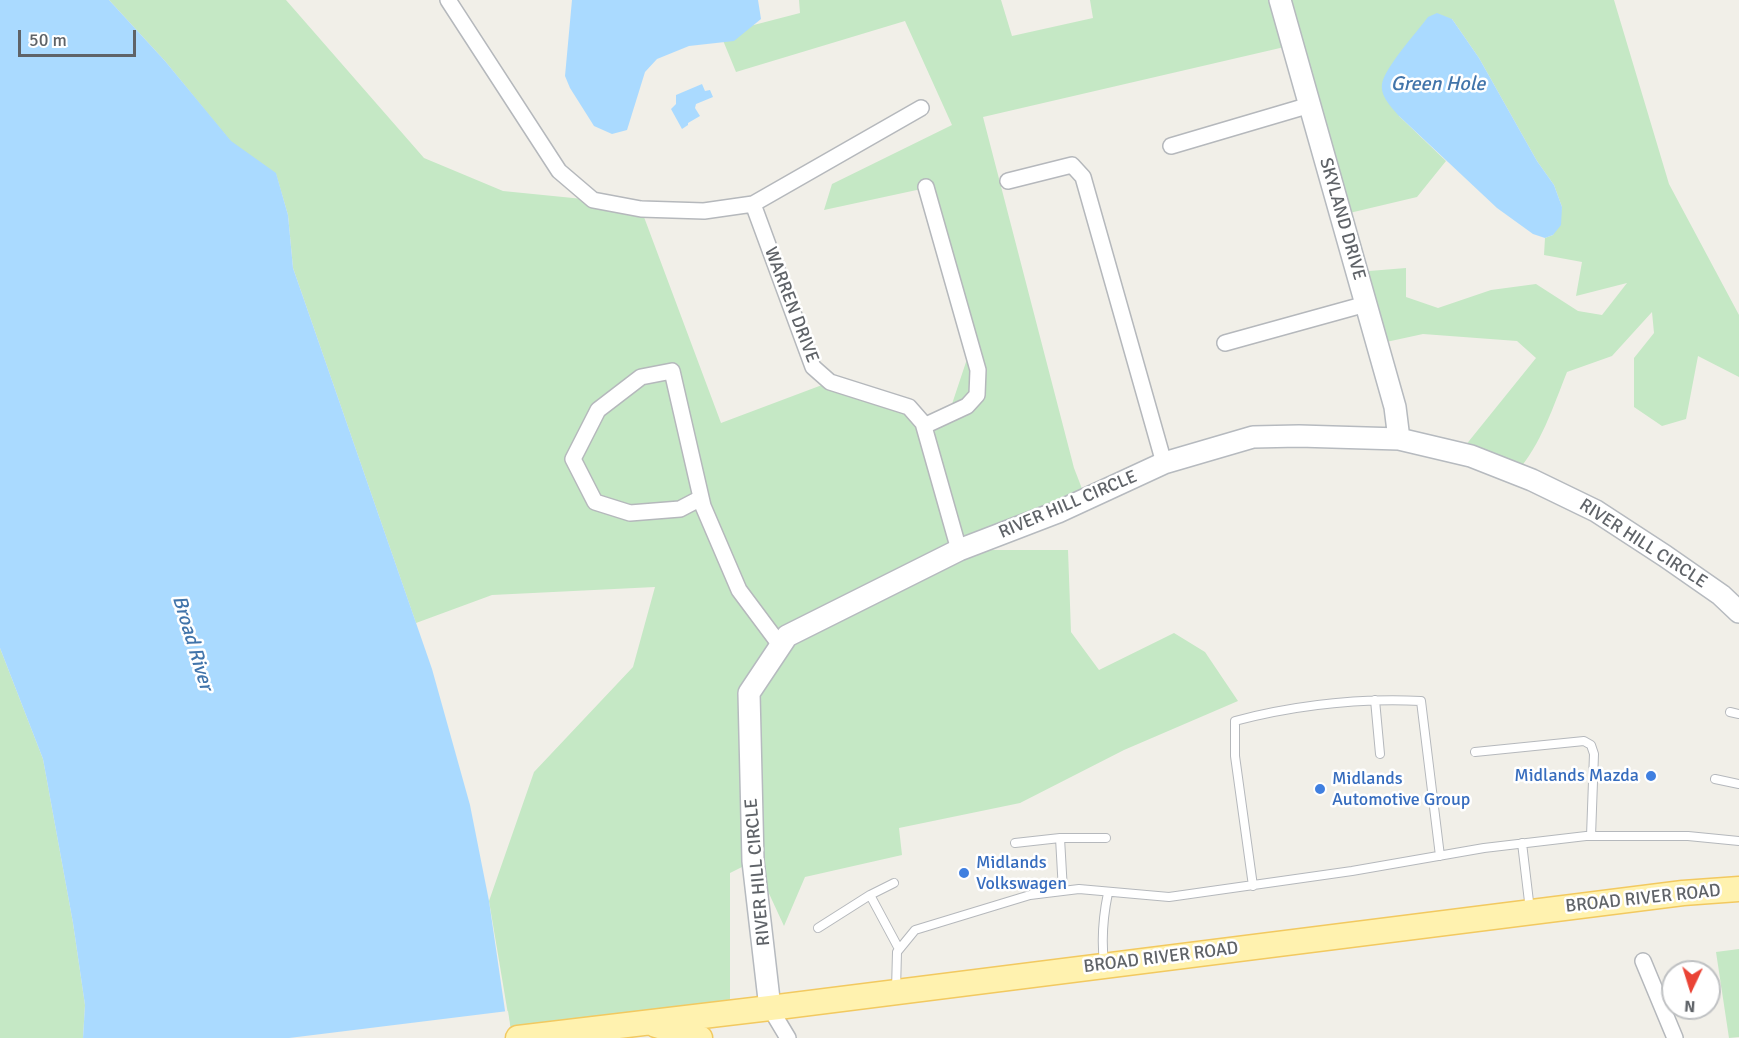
<!DOCTYPE html>
<html>
<head>
<meta charset="utf-8">
<style>
  body { margin:0 }
  #map { position:relative; width:1739px; height:1038px; overflow:hidden; background:#f1efe8; font-family:Signika,sans-serif }
  canvas { display:block }
  .north { position:absolute; left:1661px; top:960px; width:60px; height:60px; box-sizing:border-box; background:#fff; border:2px solid #bfc1c3; border-radius:50%; rotate:184deg; font-size:16px; font-weight:700; line-height:24px; text-align:center; color:#5f6368 }
  .north::after { content:''; display:block; margin:auto; width:21px; height:27px; background:#ea4335; clip-path:polygon(50% 0,100% 100%,50% 72%,0 100%) }
  .scale { position:absolute; left:18px; top:30px; width:118px; height:27px; box-sizing:border-box; border:3px solid #5f6368; border-top:0; padding-left:8px; font-size:18px; line-height:21px; white-space:nowrap; color:#5f6368; -webkit-text-stroke:4px #fff; paint-order:stroke }
</style>
</head>
<body>
<div id="map">
<canvas width="1739" height="1038"></canvas>
<div class="north">N</div>
<div class="scale">50 m</div>
</div>
<script>
const ctx = document.querySelector('canvas').getContext('2d');
ctx.lineJoin = 'round';
function fill(path, color) { ctx.fillStyle = color; ctx.fill(path, 'evenodd'); }
function strokePath(path, color, width, dash) { ctx.strokeStyle = color; ctx.lineWidth = width; ctx.lineCap = dash ? 'butt' : 'round'; ctx.setLineDash(dash || []); ctx.stroke(path); }
function label(font, color, halo, rows, align = 'center') {
  ctx.font = font + ' Signika,sans-serif'; ctx.lineWidth = 5; ctx.setLineDash([]); ctx.textBaseline = 'middle'; ctx.strokeStyle = halo; ctx.fillStyle = color; for (const [text, x, y, turn = 0] of rows) {
    ctx.save(); ctx.translate(x, y); ctx.rotate((+turn || 0) * Math.PI / 180); ctx.textAlign = isNaN(turn) ? turn : align; if (halo) ctx.strokeText(text, 0, 0); ctx.fillText(text, 0, 0); ctx.restore();
  }
}
const green = new Path2D(`
  M109,0H286L424,158L503,191L593,200L641,209L721,423L830,382L909,407L923,423L948,416L971,347L926,188L824,210L832,184L952,125L905,21L736,72L722,38L746,27L800,13L799,0H1001L1012,36L1093,18L1090,0H1614L1669,184L1739,315V377L1698,356L1686,419L1662,426L1634,407V358L1654,333L1652,312L1612,356L1567,372C1553,407 1541,445 1516,473L1465,446L1536,358L1517,341L1423,334L1377,344L1357,272L1406,268V297L1438,308L1491,290L1536,284L1578,311L1602,315L1627,283L1576,296L1582,262L1544,255L1545,238L1553,235L1562,207L1554,185L1537,161L1479,58L1452,19L1399,116L1446,161L1417,197L1341,215L1293,45L983,117L1074,468L1086,499L961,550H1068L1071,632L1099,670L1174,633L1205,652L1238,701L1124,750L1020,803L899,828L902,855L805,877L784,926L754,861L730,873V1013L512,1038L489,901L534,772L633,667L655,587L492,595L416,623L293,268L288,215L276,174L231,142L165,61Z
  M0,648L43,759L73,923L85,1005L83,1038H0Z
  M1739,949V1037L1729,1038L1716,952Z`);
const water = new Path2D(`
  M0,0H109L165,61L231,141L276,173L288,215L293,268L432,669L470,805L489,901L509,1038H83L85,1005L73,923L43,759L0,648Z
  M572,0H758L761,19L734,41L689,46L657,59L645,72L627,130L612,134L594,126L570,88L565,76Z
  M1437,13L1452,19L1479,58L1537,161L1554,185L1562,207L1561,225L1553,235L1545,238L1533,234L1497,208L1399,116C1392,108 1380,96 1382,84C1385,67 1417,32 1428,17Z
  M702,84L705,91L710,90L713,97L696,104L695,108L700,116L688,123V125L682,129L671,109L676,104V95Z`);
const pier = new Path2D(`
  M508,1011L512,1038H289Z`);
const lane = new Path2D(`
  M1375,700L1380,754
  M1730,712L1739,714
  M1475,752L1584,741L1591,745L1594,754L1591,836
  M1715,779L1739,784
  M1060,838H1106
  M1015,843L1060,838L1063,891
  M1522,843L1530,910
  M1253,886L1235,756V721C1296,705 1357,698 1421,701L1440,856
  M870,895L894,883
  M818,928L870,895L899,949
  M1104,962C1101,937 1103,917 1108,893
  M896,990L897,952L915,930L1030,895L1079,889L1169,897L1352,871L1484,848L1586,836H1688L1739,841`);
const street = new Path2D(`
  M448,0L559,171L593,200L641,209L704,211L753,204L921,108
  M1171,146L1310,105
  M1008,181L1072,165L1083,177L1164,463
  M753,204L813,367L830,382L909,407L923,423L959,550
  M1225,343L1366,304
  M924,426L967,406L977,395L978,370L926,187
  M701,498L680,509L630,513L595,502L573,459L598,410L641,377L672,371L703,506L739,590L780,645
  M1643,961L1675,1038
  M770,1008L788,1038`);
const secondary = new Path2D(`
  M1280,0L1395,407L1399,439
  M770,1008L753,861L749,693L787,636L959,550L1058,512L1164,463L1253,437L1299,436L1399,439L1471,456L1532,480L1596,511L1665,556L1721,595L1739,612`);
const primary = new Path2D(`
  M656,1025L700,1038
  M518,1038L770,1008L1683,893L1739,889`);
const markers = [
  [1651,776,6,"#3f7fe0"],
  [1320,789,6,"#3f7fe0"],
  [964,873,6,"#3f7fe0"]
];
const streetNames = [
  ["SKYLAND DRIVE",1342,219,74],
  ["WARREN DRIVE",791,305,69],
  ["RIVER HILL CIRCLE",1068,505,-23],
  ["RIVER HILL CIRCLE",1643,544,33],
  ["RIVER HILL CIRCLE",758,872,-95],
  ["BROAD RIVER ROAD",1643,899,-6],
  ["BROAD RIVER ROAD",1161,958,-7]
];
const shopNames = [
  ["Midlands Mazda",1639,776,"right"],
  ["Midlands",1332,779],
  ["Automotive Group",1332,800],
  ["Midlands",976,863],
  ["Volkswagen",976,884]
];
const waterNames = [
  ["Green Hole",1438,85],
  ["Broad River",192,643,73]
];
fill(green, '#c5e8c5');
fill(water, '#aadaff');
fill(pier, '#f1efe8');
strokePath(lane, '#b5b8bc', 10);
strokePath(street, '#b5b8bc', 18);
strokePath(secondary, '#b6babf', 24);
strokePath(primary, '#f2c960', 27);
strokePath(lane, '#fff', 8);
strokePath(street, '#fff', 15);
strokePath(secondary, '#fff', 21);
strokePath(primary, '#fff2af', 24);
for (const [x, y, r, color] of markers) { const dot = new Path2D(); dot.arc(x, y, r, 0, 2 * Math.PI); ctx.fillStyle = color; ctx.fill(dot); strokePath(dot, '#fff', 2); }
label('18px', '#5f6368', '#fff', streetNames);
label('18px', '#366cbe', '#fff', shopNames, 'left');
label('italic 20px', '#4174aa', '#fff', waterNames);
</script>
</body>
</html>
